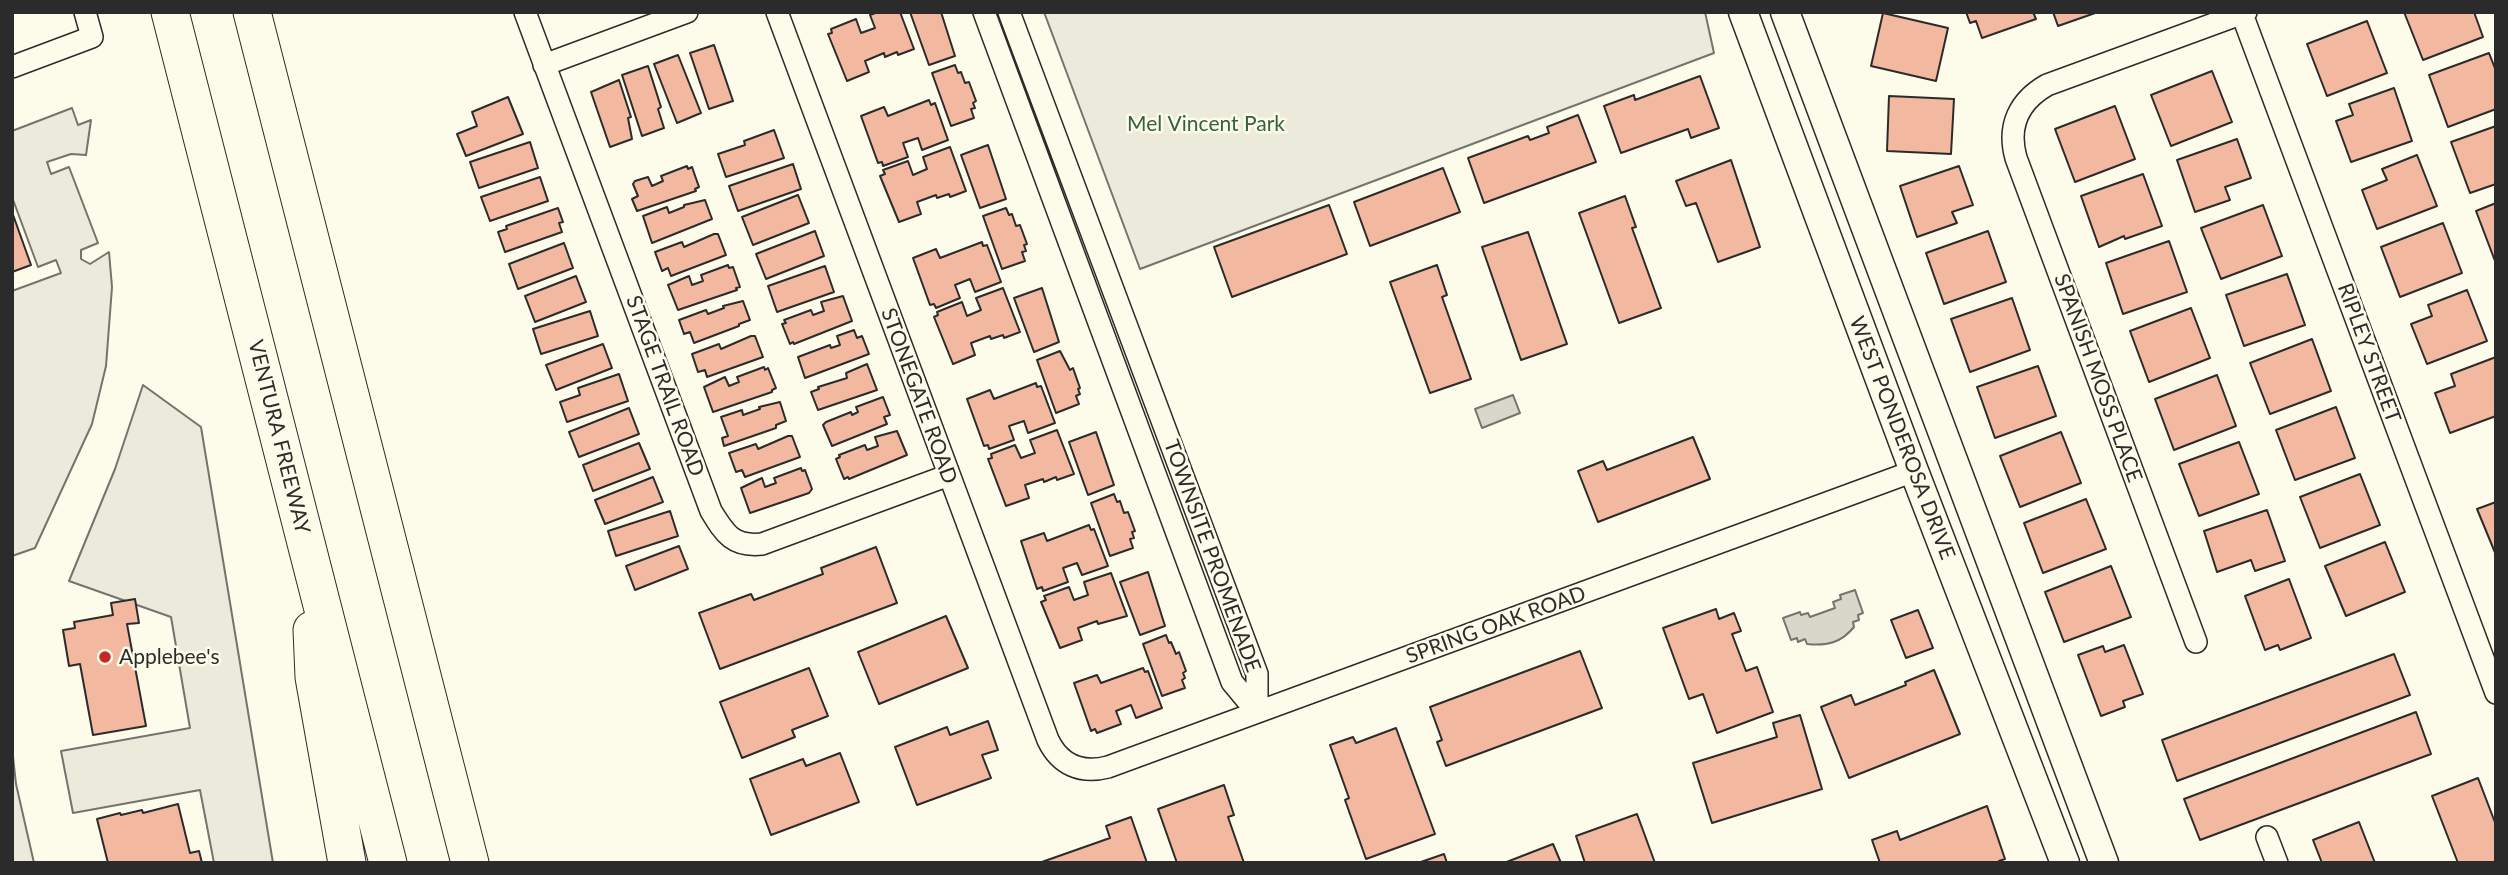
<!DOCTYPE html>
<html>
<head>
<meta charset="utf-8">
<style>
  body { margin:0 }
  #map { position:relative; width:2508px; height:875px; overflow:hidden; background:#fdfbea; font-family:Lato,sans-serif }
  canvas { display:block }
  .frame { position:absolute; inset:0; border:14px solid #2b2b2b; pointer-events:none }
</style>
</head>
<body>
<div id="map">
<canvas width="2508" height="875"></canvas>
<div class="frame"></div>
</div>
<script>
const ctx = document.querySelector('canvas').getContext('2d');
ctx.lineJoin = 'round';
function fill(path, color) { ctx.fillStyle = color; ctx.fill(path, 'evenodd'); }
function strokePath(path, color, width, dash) { ctx.strokeStyle = color; ctx.lineWidth = width; ctx.lineCap = dash ? 'butt' : 'round'; ctx.setLineDash(dash || []); ctx.stroke(path); }
function label(font, color, halo, rows, align = 'center') {
  ctx.font = font + ' Lato,sans-serif'; ctx.lineWidth = 5; ctx.setLineDash([]); ctx.textBaseline = 'middle'; ctx.strokeStyle = halo; ctx.fillStyle = color; for (const [text, x, y, turn = 0] of rows) {
    ctx.save(); ctx.translate(x, y); ctx.rotate((+turn || 0) * Math.PI / 180); ctx.textAlign = isNaN(turn) ? turn : align; if (halo) ctx.strokeText(text, 0, 0); ctx.fillText(text, 0, 0); ctx.restore();
  }
}
const green = new Path2D(`
  M1044,12H1705L1714,53L1140,269Z`);
const parking = new Path2D(`
  M72,108L78,125L91,120L86,155L71,154L47,162L51,174L69,167L98,243L81,250V259L90,264L109,252L112,287L106,366L92,424L35,548L12,556V291L61,273L56,260L38,267L12,197V131Z
  M143,385L201,427L273,863H214L200,790L73,813L61,751L190,728L171,617L69,581L115,469Z
  M12,747L16,784L34,863H12Z`);
const water = new Path2D(`
  M1513,395L1520,413L1482,428L1475,409Z
  M1855,590L1863,613L1858,615L1859,620L1853,622L1854,627C1841,643 1827,646 1807,644L1805,639L1798,642L1797,638L1791,640L1783,618L1800,612L1801,615L1808,613L1810,617L1835,608L1833,602L1841,599L1840,595Z`);
const building = new Path2D(`
  M878,12H900L914,49L898,55L897,52L885,57L884,53L865,61L869,72L847,81L828,34L832,33L831,29L856,19L861,33L875,28L870,15Z
  M910,12H941L955,56L929,65Z
  M1966,12H2033L2036,19L1982,38L1976,21L1970,23Z
  M2053,12H2098L2058,26Z
  M2404,12H2474L2483,37L2423,60Z
  M1883,13L1948,28L1936,81L1871,66Z
  M2367,21L2387,73L2327,96L2307,44Z
  M714,45L733,101L709,109L690,53Z
  M2489,53L2496,71V109L2448,127L2429,75Z
  M678,55L701,113L677,123L654,64Z
  M955,65L958,73L961,72L965,83L969,82L976,101L973,103L975,108L971,109L974,118L951,126L932,73Z
  M648,66L661,107L658,109L664,128L642,136L622,75Z
  M2212,71L2232,122L2171,146L2151,95Z
  M1700,76L1719,128L1691,138L1688,129L1621,153L1604,106L1634,95L1635,100Z
  M619,80L631,117L628,118L632,139L610,147L591,92Z
  M2394,88L2412,141L2351,162L2336,121L2353,115L2349,104Z
  M1889,96L1954,99L1951,154L1887,151Z
  M508,97L523,134L466,156L457,134L477,126L472,112Z
  M929,100L931,105L935,103L948,140L922,150L918,138L903,143L908,157L883,166L882,162L878,163L861,116L884,107L888,116Z
  M2115,106L2135,159L2075,182L2055,129Z
  M1578,115L1596,162L1484,203L1468,158L1528,136L1530,140L1549,133L1547,127Z
  M2496,126V184L2470,193L2451,142Z
  M774,130L784,158L726,177L718,154L745,145L744,141Z
  M2237,139L2251,178L2225,187L2230,200L2195,212L2177,160Z
  M530,142L538,168L479,188L470,162Z
  M988,145L1006,199L980,208L961,155Z
  M950,147L966,191L950,197L949,194L937,198L936,195L917,202L921,214L899,222L880,176L885,174L883,170L908,161L913,175L927,169L923,157Z
  M2417,155L2437,206L2377,229L2362,190L2387,180L2382,169Z
  M1731,160L1760,247L1718,262L1696,203L1686,206L1676,181Z
  M793,164L801,189L738,211L729,186Z
  M687,166L688,169L692,167L699,187L695,189L696,191L637,211L632,199L638,196L633,184L635,181L648,177L652,186L663,181L661,176Z
  M1959,166L1973,205L1952,212L1957,223L1917,237L1900,186Z
  M1443,168L1460,212L1370,246L1354,202Z
  M2143,174L2162,226L2125,239L2124,236L2099,247L2081,196Z
  M540,177L548,201L490,221L481,197Z
  M798,195L809,223L753,245L742,217Z
  M1625,196L1636,227L1632,228L1661,308L1619,323L1579,213Z
  M705,200L712,219L652,243L643,216L667,207L669,213L684,207V205Z
  M2496,203V261H2495L2476,211Z
  M1329,205L1347,254L1232,297L1214,247Z
  M2263,205L2282,256L2221,279L2201,228Z
  M558,208L563,222L559,223L562,232L505,252L498,232L507,229L506,226Z
  M1006,208L1009,215L1012,214L1016,226L1020,225L1027,244L1024,245L1026,251L1022,252L1025,261L1002,269L983,216Z
  M12,212L31,265L12,272Z
  M2443,223L2462,273L2400,297L2381,247Z
  M815,231L824,256L766,279L756,254Z
  M1988,231L2006,282L1944,304L1926,253Z
  M1528,232L1567,344L1521,360L1482,247Z
  M714,234H718L726,255L671,276L668,268L662,271L655,252L682,242L684,247Z
  M2169,241L2187,292L2123,314L2106,263Z
  M982,242L983,246L987,245L1001,282L975,292L970,279L955,285L960,298L936,308L934,304L930,305L913,258L936,249L940,258Z
  M564,243L573,268L518,289L509,264Z
  M728,265L729,268L733,267L740,287L736,288L737,290L678,310L668,285L689,276L692,285L703,281L701,275Z
  M1437,265L1447,295L1442,297L1471,379L1430,393L1390,282Z
  M825,266L834,292L777,312L768,286Z
  M2287,274L2305,325L2244,346L2226,295Z
  M576,276L586,302L535,322L525,296Z
  M1003,288L1020,332L1004,338L1003,335L991,339L990,336L971,343L975,355L953,364L934,317L938,315L937,312L962,302L967,316L981,310L976,298Z
  M1042,288L1059,342L1034,352L1014,298Z
  M2467,290L2487,341L2427,364L2411,324L2432,316L2428,305Z
  M843,296L852,321L794,344L793,342L790,344L782,324L786,323L784,320L811,310L813,315L824,311L821,302Z
  M2012,298L2030,350L1970,372L1951,319Z
  M743,301L750,320L739,324V326L694,343L690,332L684,334L679,320L706,310L708,314L724,308L723,306Z
  M2191,308L2210,358L2149,382L2130,331Z
  M590,311L598,336L541,354L533,329Z
  M854,330L857,338L862,336L869,354L805,378L798,357L830,345L831,348L840,345L837,336Z
  M751,336H755L763,357L707,377L705,370L698,372L692,354L719,344L721,349Z
  M2312,339L2331,391L2270,414L2250,363Z
  M603,344L612,368L556,390L546,365Z
  M1060,351L1070,370L1073,368L1080,388L1078,389L1080,394L1076,396L1079,404L1056,413L1037,360Z
  M2496,357V416L2450,433L2435,393L2455,386L2451,374Z
  M867,364L877,390L818,410L811,392L819,389L818,387L847,378L846,373Z
  M2038,366L2056,416L1995,438L1977,387Z
  M764,367L765,370L768,368L776,388L772,390V392L713,412L704,387L725,377L729,386L739,382L737,377Z
  M619,374L628,401L567,422L560,402L580,395L578,388Z
  M2217,375L2236,426L2174,450L2155,399Z
  M1036,383L1037,387L1041,386L1055,423L1028,433L1024,421L1009,426L1014,440L989,449L988,445L984,446L967,399L990,390L994,399Z
  M883,397L890,415L884,417L887,424L832,446L823,425L826,422L851,412L852,415L858,412L856,407Z
  M780,402L786,421L776,425V428L724,446L722,438L728,436L721,417L742,410L743,415L760,409L759,407Z
  M2336,407L2355,458L2295,480L2276,430Z
  M629,408L639,434L579,457L569,432Z
  M1057,430L1074,474L1057,480L1056,477L1044,482L1043,479L1025,485L1029,498L1006,506L988,459L992,458L991,454L1015,445L1021,458L1035,453L1030,440Z
  M897,431L907,455L849,479L848,477L844,479L836,459L840,457L839,455L865,445L867,450L878,446L875,437Z
  M1096,432L1114,485L1088,495L1069,442Z
  M2061,432L2081,483L2020,507L2000,456Z
  M788,436H792L800,457L745,477L742,470L736,472L729,453L756,444L758,449Z
  M1693,437L1710,479L1598,522L1578,471L1603,461L1607,470Z
  M2239,442L2259,494L2199,516L2179,464Z
  M639,443L650,469L593,491L583,465Z
  M801,468L802,471L805,470L812,489L809,493L750,513L741,488L762,478L765,487L776,483L774,478Z
  M2360,474L2380,525L2320,548L2300,497Z
  M653,477L663,502L605,524L595,500Z
  M1114,494L1117,502L1120,501L1124,513L1128,512L1135,531L1132,532L1134,538L1130,539L1133,548L1110,556L1091,503Z
  M2086,499L2106,549L2043,573L2024,523Z
  M2496,502V555L2477,509Z
  M2267,510L2285,561L2255,571L2251,560L2217,572L2204,531Z
  M670,511L678,536L616,556L608,531Z
  M1089,525L1091,530L1094,529L1108,566L1082,575L1077,563L1063,568L1068,582L1043,591L1042,587L1037,589L1021,541L1044,533L1047,541Z
  M2385,542L2405,592L2346,616L2325,566Z
  M679,546L688,569L635,590L626,566Z
  M876,547L897,603L720,669L699,613L751,594L754,600L823,574L821,568Z
  M2111,566L2131,617L2064,642L2045,592Z
  M1148,572L1165,626L1140,635L1120,582Z
  M1111,573L1127,616L1098,624L1097,621L1078,628L1082,640L1060,648L1041,602L1046,600L1044,596L1069,587L1074,600L1088,595L1084,582Z
  M2289,579L2311,638L2280,650L2278,645L2265,650L2245,596Z
  M135,599L139,623L127,624L146,726L93,735L80,664L69,666L63,630L75,628L74,622L113,615L111,603Z
  M1716,609L1719,619L1734,613L1741,631L1732,634L1746,671L1757,667L1773,712L1717,733L1703,694L1689,699L1663,628Z
  M1918,610L1933,648L1906,658L1891,620Z
  M946,616L968,668L879,704L858,652Z
  M1166,635L1169,643L1171,642L1176,654L1179,652L1186,671L1183,673L1185,678L1182,680L1185,688L1162,696L1143,644Z
  M2124,645L2143,694L2123,701L2125,707L2101,716L2078,655L2103,646L2105,652Z
  M1580,651L1602,708L1446,766L1437,742L1442,740L1430,707Z
  M2394,654L2410,695L2177,781L2162,740Z
  M809,668L828,716L792,730L795,737L742,758L720,702Z
  M1143,668L1145,672L1148,671L1162,708L1136,718L1131,705L1116,711L1121,724L1097,733L1095,729L1091,731L1074,683L1097,675L1101,683Z
  M1934,670L1960,734L1849,778L1821,707L1851,695L1855,705L1906,685L1905,682Z
  M2416,712L2431,754L2200,840L2184,799Z
  M1800,715L1822,789L1712,823L1693,763L1777,737L1773,723Z
  M988,721L998,750L982,755L991,778L917,805L895,747L947,727L950,735Z
  M1396,728L1435,834L1366,859L1345,800L1349,798L1330,745L1353,737L1356,743Z
  M840,753L859,802L771,835L750,779L803,759L806,766Z
  M2478,778L2496,825V863H2458L2432,796Z
  M1224,785L1234,815L1228,817L1244,863H1177L1158,809Z
  M178,804L190,853L199,851L202,863H108L97,819L120,813L121,815L142,810L143,813Z
  M1987,806L2005,859L1999,861L2000,863H1880L1872,840L1897,831L1900,840Z
  M1637,814L1655,863H1585L1576,836Z
  M1131,817L1147,863H1039L1110,838L1106,826Z
  M2359,822L2375,863H2322L2313,840Z
  M1553,844L1561,863H1504Z
  M1444,854L1447,863H1418Z`);
const street = new Path2D(`
  M525,12L711,511C725,534 733,547 762,544L949,475
  M777,12L1048,740C1060,765 1081,774 1108,767L1914,471
  M984,12L1232,682L1257,712
  M1009,12L1257,674V712
  M2242,14L2496,693
  M544,65L687,12
  M12,67L92,37L85,12
  M2196,642L2016,158C2007,126 2019,101 2047,85L2246,12
  M2267,837L2277,863`);
const secondary = new Path2D(`
  M1743,12L1914,471L2065,863
  M1785,12L2104,863`);
const highway = new Path2D(`
  M170,12L388,863
  M252,12L470,863
  M312,630L314,677L347,863`);
const markers = [
  [105,657,7,"#c62828"]
];
const parkNames = [
  ["Mel Vincent Park",1206,124]
];
const streetNames = [
  ["RIPLEY STREET",2369,353,70],
  ["SPANISH MOSS PLACE",2098,378,70],
  ["STAGE TRAIL ROAD",665,386,70],
  ["STONEGATE ROAD",919,396,70],
  ["VENTURA FREEWAY",279,437,76],
  ["WEST PONDEROSA DRIVE",1902,438,69],
  ["TOWNSITE PROMENADE",1212,556,70],
  ["SPRING OAK ROAD",1496,625,-20]
];
const poiNames = [
  ["Applebee's",119,657]
];
fill(green, '#ecebdb');
strokePath(green, '#74746e', 2);
fill(parking, '#eceadb');
strokePath(parking, '#74746e', 2);
fill(water, '#d8d7c9');
strokePath(water, '#74746e', 2);
fill(building, '#f2b8a0');
strokePath(building, '#2b2b2b', 2);
strokePath(street, '#2b2b2b', 24);
strokePath(secondary, '#2b2b2b', 31);
strokePath(highway, '#2b2b2b', 39);
strokePath(street, '#fdfbea', 21);
strokePath(secondary, '#fdfbea', 28);
strokePath(highway, '#fdfbea', 37);
for (const [x, y, r, color] of markers) { const dot = new Path2D(); dot.arc(x, y, r, 0, 2 * Math.PI); ctx.fillStyle = color; ctx.fill(dot); strokePath(dot, '#fdfbea', 2.5); }
label('21px', '#34623c', '#fdfbea', parkNames);
label('21px', '#2b2b2b', '#fdfbea', streetNames);
label('21px', '#2b2b2b', '#fdfbea', poiNames, 'left');
</script>
</body>
</html>
